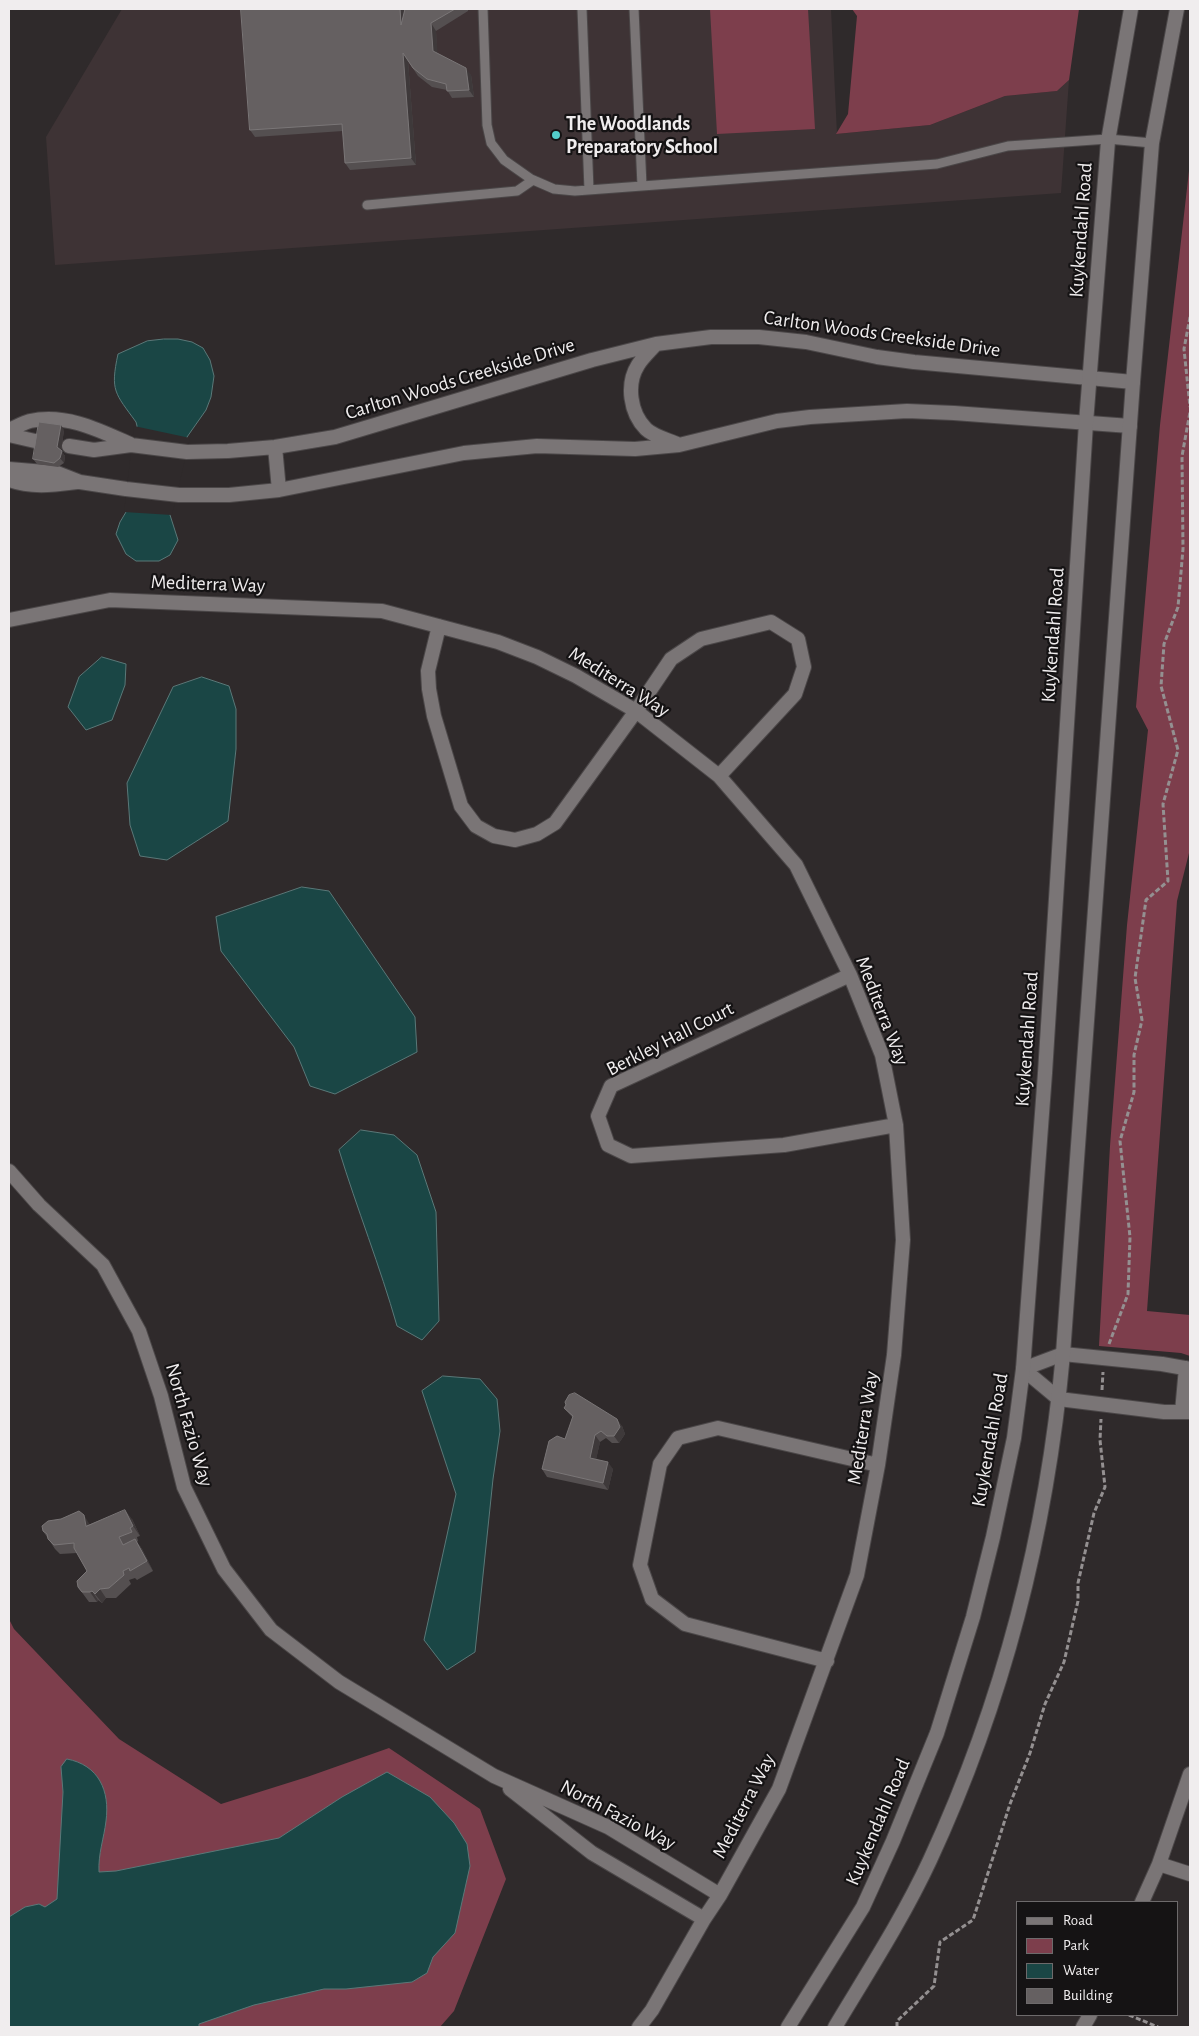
<!DOCTYPE html>
<html>
<head>
<meta charset="utf-8">
<style>
  body { margin:0 }
  #map { position:relative; width:1199px; height:2036px; overflow:hidden; background:#2f2a2b; font-family:"Alegreya Sans",sans-serif }
  canvas { display:block }
  .frame { position:absolute; inset:0; border:10px solid #f0edee; pointer-events:none }
  .legend { position:absolute; left:1016px; top:1901px; width:162px; height:115px; box-sizing:border-box; background:#151314; border:1px solid #6d6a6b; margin:0; padding:6px 9px; list-style:none; font-size:15px; color:#f0edee }
  .legend li { display:flex; align-items:center; gap:10px; height:25px }
  .legend b { width:25px; border:1px solid #6d6a6b }
</style>
</head>
<body>
<div id="map">
<canvas width="1199" height="2036"></canvas>
<div class="frame"></div>
<ul class="legend">
<li><b style="height:6px;background:#7a7576"></b>Road</li>
<li><b style="height:14px;background:#7d3e4c"></b>Park</li>
<li><b style="height:14px;background:#1a4645"></b>Water</li>
<li><b style="height:14px;background:#656061"></b>Building</li>
</ul>
</div>
<script>
const ctx = document.querySelector('canvas').getContext('2d');
ctx.lineJoin = 'round';
function fill(path, color) { ctx.fillStyle = color; ctx.fill(path, 'evenodd'); }
function strokePath(path, color, width, dash) { ctx.strokeStyle = color; ctx.lineWidth = width; ctx.lineCap = dash ? 'butt' : 'round'; ctx.setLineDash(dash || []); ctx.stroke(path); }
function label(font, color, halo, rows, align = 'center') {
  ctx.font = font + ' "Alegreya Sans",sans-serif'; ctx.lineWidth = 4.5; ctx.setLineDash([]); ctx.textBaseline = 'middle'; ctx.strokeStyle = halo; ctx.fillStyle = color; for (const [text, x, y, turn = 0] of rows) {
    ctx.save(); ctx.translate(x, y); ctx.rotate((+turn || 0) * Math.PI / 180); ctx.textAlign = isNaN(turn) ? turn : align; if (halo) ctx.strokeText(text, 0, 0); ctx.fillText(text, 0, 0); ctx.restore();
  }
}
const built = new Path2D(`
  M122,9H831L837,134L930,125L1005,96L1057,91L1069,80L1061,193L55,265L46,137Z`);
const green = new Path2D(`
  M710,9H808L815,129L717,134Z
  M852,9H1079L1069,80L1057,91L1005,96L930,125L836,134L848,114L857,16Z
  M1190,162V849L1177,901L1147,1311L1190,1315V1356L1181,1353L1099,1346L1110,1146L1127,925L1148,730L1136,707L1160,425Z
  M9,1619L14,1629L119,1739L221,1804L307,1777L389,1748L480,1809L506,1879L454,2011L440,2027H9Z`);
const water = new Path2D(`
  M164,339H178L192,342L203,348L210,360L214,376L211,397L206,410L187,437L170,515L178,540L170,555L159,561H136L126,554L116,534L120,522L126,512L137,426L136,422C115,393 110,391 118,354L147,341Z
  M102,657L126,664L125,685L112,720L86,730L68,707L79,677Z
  M202,677L229,686L236,709V749L228,821L167,860L140,856L130,825L127,783L173,687Z
  M302,887L329,891L415,1017L417,1052L335,1094L310,1086L294,1047L221,951L216,917Z
  M361,1130L394,1135L417,1155L436,1212L439,1321L422,1340L397,1326C380,1266 357,1209 339,1150Z
  M443,1376L480,1379L497,1399L500,1431L493,1479L475,1652L447,1670L424,1640L456,1494L422,1391Z
  M67,1759C99,1765 110,1791 106,1821C104,1838 98,1854 99,1872L116,1871L279,1838L342,1797L387,1772L430,1797L454,1823L467,1844L470,1866L455,1933L433,1957L427,1973L412,1982L346,1989H324L254,2005L199,2024V2027H9V1917L25,1907L39,1904L45,1907L57,1899L63,1792L61,1767Z`);
const pier = new Path2D(`
  M134,426L190,438L172,515L124,512Z`);
const path = new Path2D(`
  M1190,317L1184,349L1190,407
  M1109,1344L1128,1294L1130,1237L1120,1141L1134,1092V1055L1142,1020L1135,978L1146,900L1168,881L1163,804L1178,750L1161,686L1164,644L1178,607L1183,549L1182,456L1190,412
  M1102,1390L1103,1372
  M1129,2015L1158,2027
  M897,2027V2021L934,1986L940,1942L973,1920L1010,1804L1030,1753L1045,1704L1064,1662L1078,1601V1583L1094,1513L1105,1487L1100,1440L1101,1419`);
const service = new Path2D(`
  M483,9L487,125L491,143L504,160L531,179L554,189L575,191L937,164L1008,146L1108,139L1152,143
  M582,9L589,190
  M634,9L642,186
  M367,205L517,191L533,180`);
const minor = new Path2D(`
  M656,344C650,351 643,357 638,365C626,384 630,413 646,429C653,436 668,440 677,444
  M9,430C16,427 23,423 30,421C65,413 99,430 130,444
  M9,435L35,441
  M69,446L94,450L131,445L187,452L228,451L275,447L335,437L592,360L656,344L711,337H759L806,342L877,357L914,362L1133,382
  M275,447L279,490
  M9,469L57,473L80,482L126,489L179,495H229L279,490L464,453L537,446L635,449L679,445L777,421L810,417L907,411L954,413L1130,426
  M9,480C32,488 53,485 77,482
  M9,620L110,600L382,611L498,642L537,657L576,676L636,711L719,776L796,865L850,975L882,1055L896,1125L903,1240L894,1355L878,1465L857,1575L779,1789L720,1895L704,1919L652,2010L639,2027
  M439,626L428,671L429,689L434,716L461,806L476,826L494,836L515,840L537,834L555,823L636,711L671,659L701,639L771,622L798,639L804,667L795,694L719,776
  M850,975L611,1086L598,1116L608,1145L631,1156L784,1145L896,1125
  M9,1171L39,1205L103,1265L139,1331L161,1396L184,1487L224,1569L271,1630L339,1682L494,1776L608,1827L720,1895
  M1190,1369L1162,1364L1063,1354L1023,1369L1059,1399L1164,1412H1190
  M1182,1412L1186,1368
  M827,1661L685,1624L652,1599L640,1565L660,1464L678,1438L718,1428L878,1465
  M510,1789L592,1853L704,1919
  M1159,1864L1190,1874
  M1142,1902L1159,1864L1190,1774
  M1083,2027L1090,2015`);
const secondary = new Path2D(`
  M788,2027L863,1907L893,1841L937,1733L973,1617L993,1537L1014,1438L1023,1369L1045,1073L1086,423L1108,141L1131,9
  M835,2027C868,1972 903,1918 930,1860C1005,1698 1047,1531 1063,1354L1133,382L1152,143L1177,9`);
const wall = new Path2D(`
  M241,9H404L405,11V9H468V11L436,31L437,54L471,75L474,97L452,98L447,90L432,87L418,76L408,61L416,165L350,170L345,163L343,131L255,137L250,130Z
  M64,430L61,451L65,456L64,463L58,467L37,464L33,459Z
  M564,1408L622,1426L625,1434L619,1443H612L606,1438L600,1442L596,1459L613,1469L608,1490L547,1477L542,1469L565,1439L573,1418Z
  M132,1519L140,1536L137,1537L138,1541L137,1542L142,1549L153,1571L137,1580L135,1578L129,1580L131,1584L116,1598H106L102,1603L98,1600L97,1602H89L78,1587L87,1571L77,1553L60,1554L55,1549L43,1531Z`);
const shadedWall = new Path2D(`
  M400,9H404L406,32L401,25Z
  M431,23L436,31L438,59L433,51Z
  M403,53L408,61L416,165L411,158Z
  M466,68L471,75L474,97L469,90Z
  M61,425L64,430L61,451L57,447Z
  M62,451L65,456L64,463L60,458Z
  M617,1419L622,1426L625,1434L619,1443L614,1436Z
  M595,1435L600,1442L595,1465L590,1458Z
  M608,1462L613,1469L608,1490L603,1483Z
  M125,1510L132,1519L140,1536L133,1526Z
  M84,1515L90,1525L86,1526Z
  M135,1539L142,1549L153,1571L147,1561Z
  M100,1589L106,1598L102,1603L95,1594Z
  M92,1591L98,1600L97,1602L90,1592Z`);
const building = new Path2D(`
  M241,9H400L401,25L405,9H455L431,23L433,51L466,68L469,90L447,91L446,84L427,79L413,68L403,53L411,158L345,163L342,124L250,130Z
  M39,422L61,425L57,447L62,451L60,458L54,463L33,459Z
  M575,1393L617,1419L620,1427L614,1436H607L601,1431L595,1435L590,1458L608,1462L603,1483L542,1469L549,1441L557,1436L565,1439L573,1416L564,1408L566,1405L565,1402L569,1395Z
  M125,1510L133,1526L130,1528L132,1532L119,1537L123,1545L135,1539L147,1561L130,1571L129,1568L123,1571L124,1575L109,1588L100,1589L95,1594L92,1591L90,1592H82L78,1587L77,1581L87,1571L74,1548V1543L54,1545L48,1539L47,1534L43,1531L42,1526L48,1521L61,1519L79,1511L84,1515L86,1526Z`);
const markers = [
  [556,135,5,"#53cdca"]
];
const poiNames = [
  ["The Woodlands",566,124],
  ["Preparatory School",566,147]
];
const streetNames = [
  ["Kuykendahl Road",1081,230,-86],
  ["Carlton Woods Creekside Drive",882,334,8],
  ["Carlton Woods Creekside Drive",460,379,-17],
  ["Mediterra Way",208,584,2],
  ["Kuykendahl Road",1053,635,-86],
  ["Mediterra Way",619,682,32],
  ["Mediterra Way",882,1011,69],
  ["Berkley Hall Court",670,1039,-27],
  ["Kuykendahl Road",1027,1039,-86],
  ["North Fazio Way",189,1425,74],
  ["Mediterra Way",863,1428,-81],
  ["Kuykendahl Road",990,1440,-80],
  ["Mediterra Way",744,1806,-63],
  ["North Fazio Way",618,1815,28],
  ["Kuykendahl Road",878,1822,-67]
];
fill(built, '#3e3335');
fill(green, '#7d3e4c');
fill(water, '#1a4645');
strokePath(water, '#5a7878', 1);
fill(pier, '#2f2a2b');
strokePath(service, '#4b4748', 11);
strokePath(minor, '#4b4748', 16);
strokePath(secondary, '#4b4748', 16);
strokePath(path, '#949091', 3, [5, 2.5]);
strokePath(service, '#7a7576', 9);
strokePath(minor, '#7a7576', 14);
strokePath(secondary, '#7a7576', 14);
fill(wall, '#544f50');
fill(shadedWall, '#3e393a');
fill(building, '#656061');
strokePath(building, '#7a7677', 1);
for (const [x, y, r, color] of markers) { const dot = new Path2D(); dot.arc(x, y, r, 0, 2 * Math.PI); ctx.fillStyle = color; ctx.fill(dot); strokePath(dot, '#151314', 2); }
label('bold 20px', '#f0edee', '#151314', poiNames, 'left');
label('20px', '#f0edee', '#151314', streetNames);
</script>
</body>
</html>
